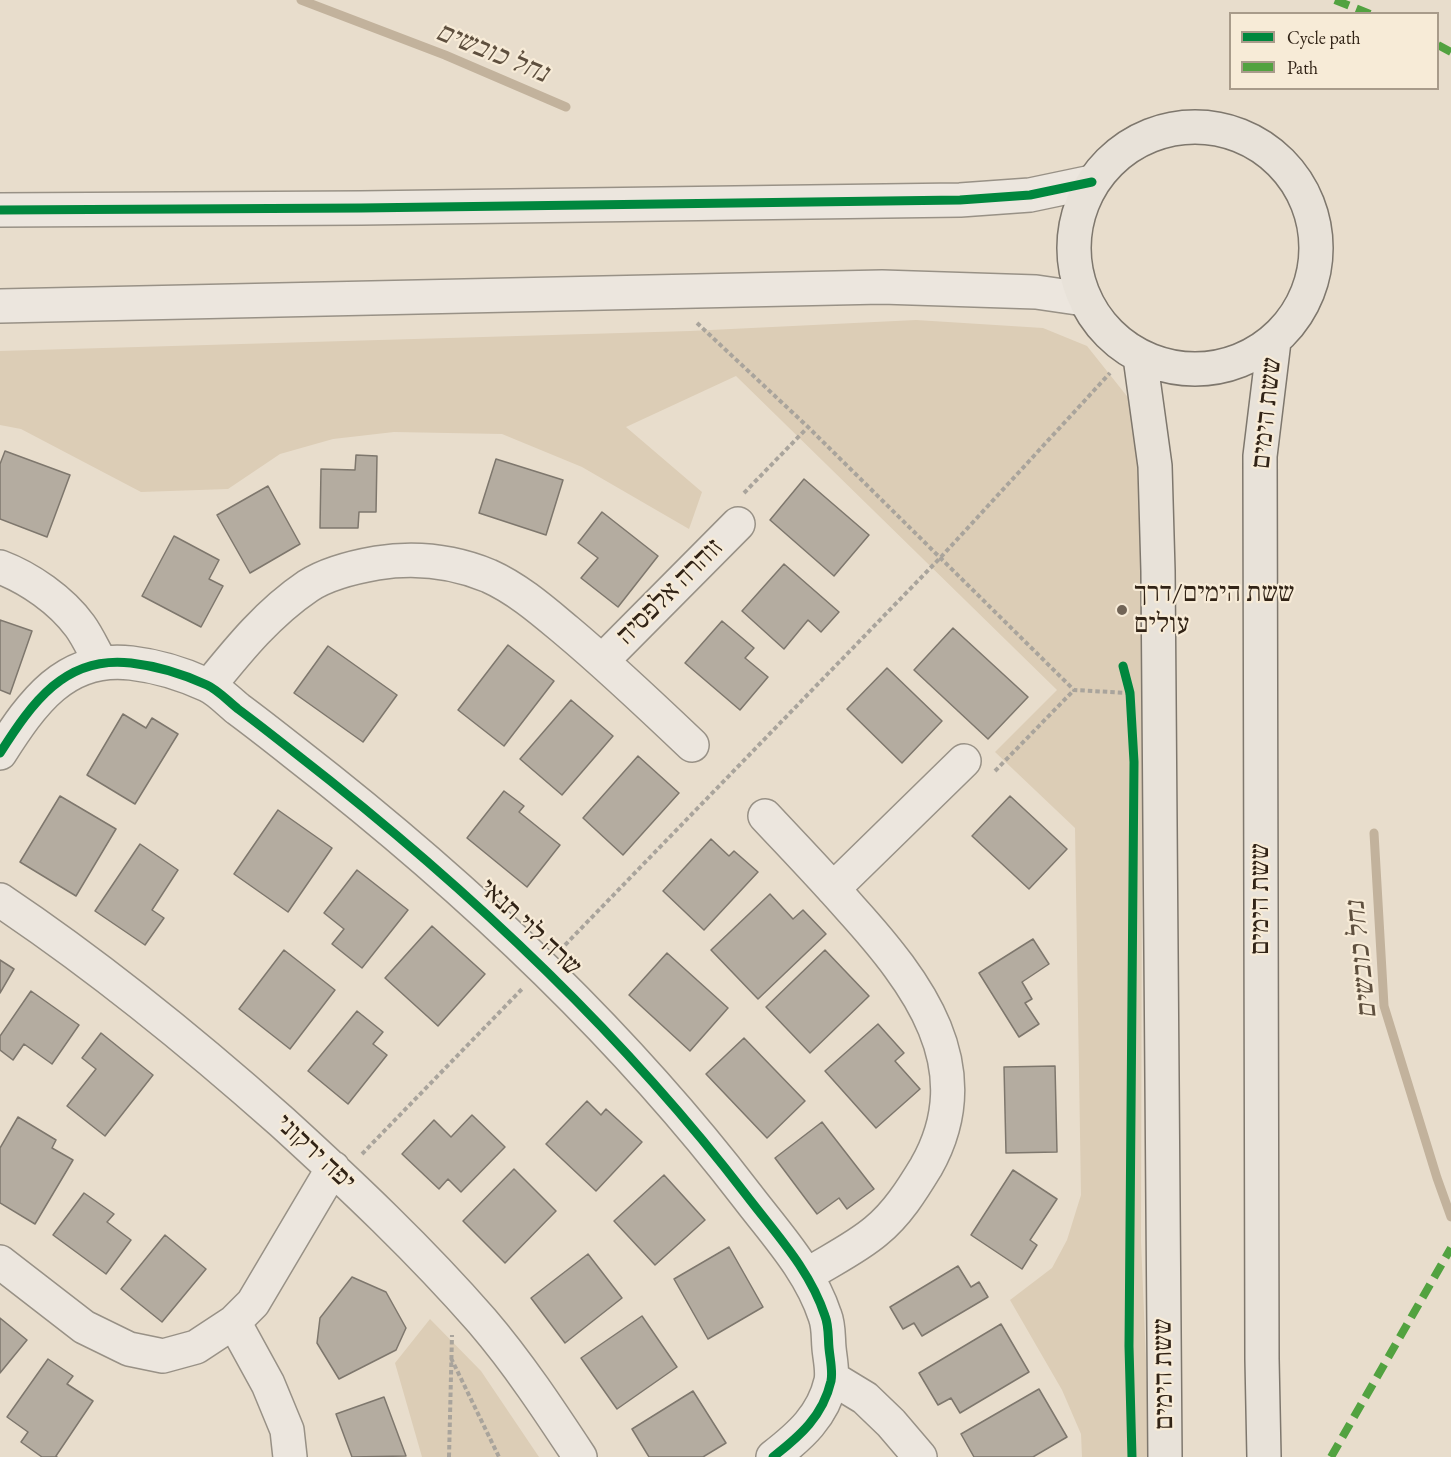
<!DOCTYPE html>
<html>
<head>
<meta charset="utf-8">
<style>
  body { margin:0 }
  #map { position:relative; width:1451px; height:1457px; overflow:hidden; background:#e8ddcc; font-family:"EB Garamond",serif }
  canvas { display:block }
  .legend { position:absolute; left:1229px; top:12px; width:210px; height:78px; box-sizing:border-box; background:#f7ebd7; border:2px solid #a89b8a; margin:0; padding:8px 10px; list-style:none; font-size:18px; color:#312316 }
  .legend li { display:flex; align-items:center; gap:12px; height:30px }
  .legend b { width:30px; border:2px solid #a89b8a }
</style>
</head>
<body>
<div id="map">
<canvas width="1451" height="1457"></canvas>
<ul class="legend">
<li><b style="height:8px;background:#00873e"></b>Cycle path</li>
<li><b style="height:8px;background:#52a240"></b>Path</li>
</ul>
</div>
<script>
const ctx = document.querySelector('canvas').getContext('2d');
ctx.lineJoin = 'round';
function fill(path, color) { ctx.fillStyle = color; ctx.fill(path, 'evenodd'); }
function strokePath(path, color, width, dash) { ctx.strokeStyle = color; ctx.lineWidth = width; ctx.lineCap = dash ? 'butt' : 'round'; ctx.setLineDash(dash || []); ctx.stroke(path); }
function label(font, color, halo, rows, align = 'center') {
  ctx.font = font + ' "EB Garamond","Frank Ruhl Libre",serif'; ctx.lineWidth = 4.5; ctx.setLineDash([]); ctx.textBaseline = 'middle'; ctx.strokeStyle = halo; ctx.fillStyle = color; for (const [text, x, y, turn = 0] of rows) {
    ctx.save(); ctx.translate(x, y); ctx.rotate((+turn || 0) * Math.PI / 180); ctx.textAlign = isNaN(turn) ? turn : align; if (halo) ctx.strokeText(text, 0, 0); ctx.fillText(text, 0, 0); ctx.restore();
  }
}
const green = new Path2D(`
  M916,320L1043,328L1087,346L1134,405L1143,436L1141,1241L1150,1457H1082L1081,1434L1062,1390L1010,1300L1052,1268L1067,1240L1081,1195L1075,828L995,752L1057,690L736,376L626,427L702,492L689,529L582,467L502,434L394,432L333,439L280,454L228,489L141,492L21,429L0,425V351L690,331Z
  M430,1319L481,1371L539,1457H422L395,1363Z`);
const stream = new Path2D(`
  M301,0L445,55L566,107
  M1374,833L1384,1006L1437,1178L1451,1217`);
const building = new Path2D(`
  M5,451L70,475L47,537L0,519V464Z
  M356,455L377,456L376,512H359L358,528H320L321,469L355,470Z
  M496,459L563,480L546,535L479,513Z
  M804,479L869,535L834,576L770,520Z
  M268,486L300,544L250,573L217,515Z
  M602,512L658,556L618,607L581,578L598,558L578,543Z
  M174,536L219,560L209,579L223,586L201,627L142,596Z
  M784,564L839,612L821,632L808,620L784,649L742,611Z
  M0,620L32,631L10,694L0,690Z
  M722,621L754,648L745,658L768,677L740,710L685,663Z
  M953,628L1028,697L988,739L914,670Z
  M508,645L554,681L504,746L458,710Z
  M328,646L397,695L363,742L294,693Z
  M887,668L942,721L902,763L847,709Z
  M571,700L613,736L562,795L520,759Z
  M123,714L146,728L152,718L178,734L135,804L87,775Z
  M638,756L679,793L623,855L583,818Z
  M504,791L524,806L519,812L560,845L527,887L467,838Z
  M60,796L116,829L76,896L20,862Z
  M1010,796L1067,849L1029,889L972,836Z
  M278,810L332,848L288,912L234,874Z
  M711,839L729,856L734,851L758,872L704,930L663,891Z
  M140,844L178,870L152,910L164,918L145,945L95,911Z
  M357,870L408,910L362,968L332,944L344,929L324,913Z
  M770,894L793,919L803,910L826,934L758,999L711,950Z
  M432,926L485,974L438,1026L385,978Z
  M1033,939L1049,964L1022,982L1032,999L1025,1003L1039,1024L1019,1037L979,973Z
  M284,950L335,990L290,1049L239,1009Z
  M825,950L869,996L810,1053L766,1007Z
  M667,953L728,1008L690,1051L629,995Z
  M0,960L14,969L0,993Z
  M31,991L79,1025L52,1064L24,1044L13,1060L0,1050V1036Z
  M357,1011L383,1032L373,1044L387,1055L348,1104L308,1071Z
  M878,1024L904,1053L895,1061L920,1089L876,1128L825,1071Z
  M101,1033L153,1075L105,1136L67,1106L96,1069L82,1058Z
  M744,1038L805,1101L767,1138L706,1074Z
  M1055,1066L1057,1152L1006,1153L1004,1067Z
  M587,1101L601,1115L606,1109L642,1142L596,1191L546,1144Z
  M472,1115L505,1147L461,1192L448,1179L439,1189L402,1154L434,1120L451,1137Z
  M18,1117L56,1140L52,1148L73,1160L35,1224L0,1203V1148Z
  M822,1122L874,1189L847,1209L839,1198L817,1214L775,1158Z
  M514,1169L556,1211L505,1263L463,1221Z
  M1013,1170L1057,1199L1030,1240L1037,1245L1022,1269L971,1235Z
  M664,1175L705,1220L655,1265L614,1221Z
  M84,1193L114,1214L107,1222L131,1240L106,1274L53,1235Z
  M165,1235L206,1269L162,1322L121,1289Z
  M729,1247L763,1307L708,1339L674,1279Z
  M588,1254L622,1298L565,1343L531,1298Z
  M958,1266L971,1287L979,1282L988,1297L922,1336L914,1323L903,1329L890,1307Z
  M352,1277L386,1292L406,1328L396,1350L339,1379L317,1343L320,1318Z
  M642,1316L677,1367L617,1409L581,1358Z
  M0,1318L27,1340L0,1373Z
  M1001,1324L1029,1372L960,1413L951,1398L938,1405L919,1373Z
  M48,1359L73,1376L67,1384L93,1401L56,1456L57,1457H42L21,1442L28,1432L7,1417Z
  M1039,1389L1067,1437L1033,1457H974L961,1434Z
  M693,1391L726,1443L703,1457H649L632,1429Z
  M384,1397L406,1456L352,1457L336,1414Z`);
const path = new Path2D(`
  M697,323L808,427L1074,690L1128,693
  M744,493L808,427
  M995,771L1074,690
  M565,945L941,557L1110,373
  M362,1154L522,989
  M451,1358L499,1457
  M449,1457L452,1335`);
const minor = new Path2D(`
  M0,210L361,208L960,200L1030,195L1092,182
  M0,306L882,287L1036,292L1084,299
  M0,567C29,578 61,600 80,626C88,637 94,651 101,663
  M602,661L738,524
  M209,686C239,649 268,613 308,586C328,573 354,567 377,563C415,557 453,561 489,576C518,589 543,611 567,631C610,667 651,706 692,745
  M0,753C32,703 65,655 131,663C157,666 183,674 207,685C218,690 228,701 238,709C257,723 276,738 295,753C461,882 619,1029 747,1196C776,1234 810,1270 825,1316C829,1326 828,1338 829,1348C830,1359 833,1371 831,1381C823,1416 800,1436 773,1457
  M765,816C794,847 823,877 851,909C917,982 983,1067 926,1167C912,1190 897,1214 876,1231C856,1248 829,1261 807,1275
  M833,889L964,761
  M0,900C100,967 192,1042 282,1122C351,1185 420,1250 482,1321C518,1363 549,1410 580,1457
  M0,1262L84,1327L129,1349L163,1356L196,1347L234,1322L253,1303L333,1168
  M234,1322L268,1384L287,1430L290,1457
  M832,1378L865,1398L891,1423L920,1457`);
const major = new Path2D(`
  M1074 248a121 121 0 1 1 242 0a121 121 0 1 1-242 0Z
  M1140,357L1155,466L1158,571L1165,1457
  M1264,1457L1262,1359L1260,456L1274,341`);
const quiet = new Path2D(`
  M1335,0L1370,14
  M1438,45L1451,52
  M1331,1457L1451,1248`);
const cycleway = new Path2D(`
  M0,210L361,208L960,200L1030,195L1092,182
  M1123,666L1130,693L1134,762L1129,1346L1132,1457
  M0,753C32,703 65,655 131,663C157,666 183,674 207,685C218,690 228,701 238,709C257,723 276,738 295,753C461,882 619,1029 747,1196C776,1234 810,1270 825,1316C829,1326 828,1338 829,1348C830,1359 833,1371 831,1381C823,1416 800,1436 773,1457`);
const markers = [
  [1122,610,6,"#716456"]
];
const streetNames = [
  ["ששת הימים",1267,413,-84],
  ["זוהרה אלפסיה",670,592,-45],
  ["ששת הימים",1261,899,-90],
  ["שרה לוי תנאי",530,928,43],
  ["יפה ירקוני",315,1153,43],
  ["ששת הימים",1164,1374,-91]
];
const poiNames = [
  ["ששת הימים/דרך",1134,594],
  ["עולים",1134,625]
];
const waterNames = [
  ["נחל כובשים",492,53,22],
  ["נחל כובשים",1362,960,-96]
];
fill(green, '#dccdb6');
strokePath(stream, '#c2b29c', 9);
fill(building, '#b4aca0');
strokePath(building, '#7e776d', 1.5);
strokePath(minor, '#989186', 36);
strokePath(major, '#7e776d', 36);
strokePath(path, '#a9a49c', 4, [4.5, 3]);
strokePath(minor, '#ece6de', 33);
strokePath(major, '#e8e2d9', 33);
strokePath(quiet, '#52a240', 8, [15, 8]);
strokePath(cycleway, '#00873e', 9);
for (const [x, y, r, color] of markers) { const dot = new Path2D(); dot.arc(x, y, r, 0, 2 * Math.PI); ctx.fillStyle = color; ctx.fill(dot); strokePath(dot, '#f7ebd7', 2); }
label('27px', '#312316', '#f7ebd7', streetNames);
label('27px', '#312316', '#f7ebd7', poiNames, 'left');
label('italic 28px', '#5e4f3e', '#f7ebd7', waterNames);
</script>
</body>
</html>
